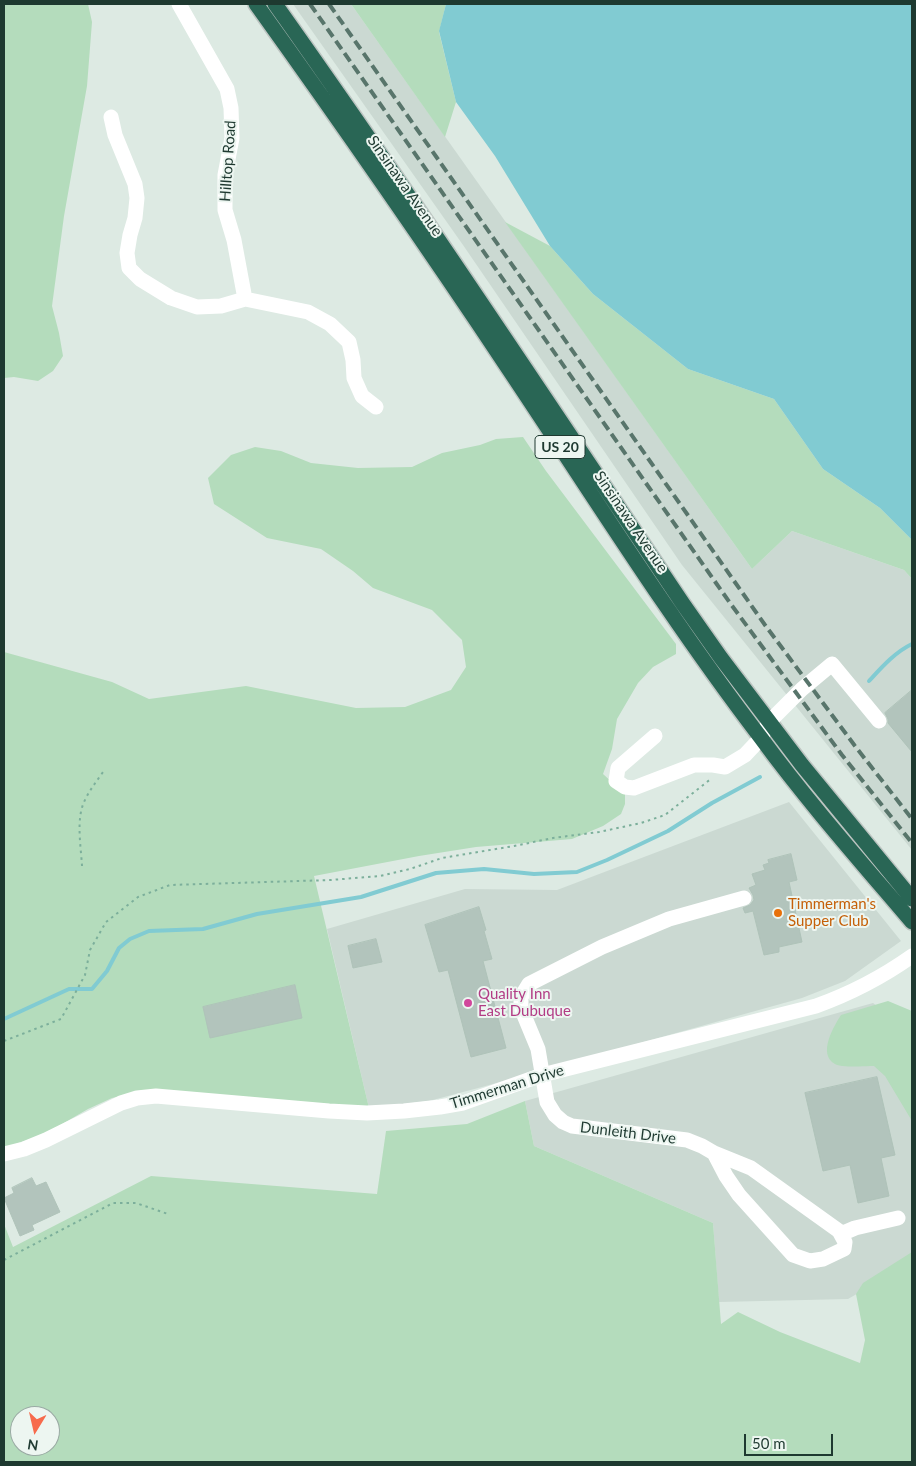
<!DOCTYPE html>
<html>
<head>
<meta charset="utf-8">
<style>
  body { margin:0 }
  #map { position:relative; width:916px; height:1466px; overflow:hidden; background:#ddeae3; font-family:Lato,sans-serif }
  canvas { display:block }
  .frame { position:absolute; inset:0; border:5px solid #1e3930; pointer-events:none }
  .north { position:absolute; left:10px; top:1406px; width:50px; height:50px; box-sizing:border-box; background:#edf6f1; border:1px solid #9aaaa4; border-radius:50%; rotate:189deg; font-size:14px; font-weight:700; line-height:20px; text-align:center; color:#1e3930 }
  .north::after { content:''; display:block; margin:auto; width:18px; height:22px; background:#f76b4d; clip-path:polygon(50% 0,100% 100%,50% 72%,0 100%) }
  .scale { position:absolute; left:744px; top:1434px; width:89px; height:22px; box-sizing:border-box; border:2px solid #1e3930; border-top:0; padding-left:6px; font-size:15px; line-height:18px; white-space:nowrap; color:#1e3930; -webkit-text-stroke:4px #edf6f1; paint-order:stroke }
</style>
</head>
<body>
<div id="map">
<canvas width="916" height="1466"></canvas>
<div class="frame"></div>
<div class="north">N</div>
<div class="scale">50 m</div>
</div>
<script>
const ctx = document.querySelector('canvas').getContext('2d');
ctx.lineJoin = 'round';
function fill(path, color) { ctx.fillStyle = color; ctx.fill(path, 'evenodd'); }
function strokePath(path, color, width, dash) { ctx.strokeStyle = color; ctx.lineWidth = width; ctx.lineCap = dash ? 'butt' : 'round'; ctx.setLineDash(dash || []); ctx.stroke(path); }
function label(font, color, halo, rows, align = 'center') {
  ctx.font = font + ' Lato,sans-serif'; ctx.lineWidth = 4; ctx.setLineDash([]); ctx.textBaseline = 'middle'; ctx.strokeStyle = halo; ctx.fillStyle = color; for (const [text, x, y, turn = 0] of rows) {
    ctx.save(); ctx.translate(x, y); ctx.rotate((+turn || 0) * Math.PI / 180); ctx.textAlign = isNaN(turn) ? turn : align; if (halo) ctx.strokeText(text, 0, 0); ctx.fillText(text, 0, 0); ctx.restore();
  }
}
const built = new Path2D(`
  M293,4H351L752,569L792,531L904,570L912,579V850L682,565L463,245Z
  M789,802L901,941L845,981L802,998L482,1087L429,1101L369,1108L327,929L465,889L557,890Z
  M873,1003L912,1031V1262L848,1299L719,1302L713,1223L534,1146L525,1101Z`);
const green = new Path2D(`
  M4,4H88L92,22L87,86L64,216L52,306L59,333L63,356L53,371L38,381L14,377L4,378Z
  M351,4H446L439,32L456,102L445,137Z
  M505,222L550,246L593,294L688,369L774,399L823,469L880,508L912,540V579L904,570L792,531L752,569Z
  M523,437L546,471L676,644V654L653,667L638,683L617,719L612,749L603,774L625,794V804L621,814L603,826L572,839L476,847L419,856L314,876L369,1108L140,1092L112,1098L88,1109L45,1134L4,1148V652L112,682L149,699L246,686L356,708L405,707L451,690L466,667L462,640L432,610L373,588L353,571L321,549L267,538L214,504L208,478L231,455L255,447L281,451L311,463L358,468L412,467L442,453L480,445L496,439Z
  M888,1001L912,1011V1121L885,1076L874,1066C865,1066 842,1068 835,1064C817,1054 834,1026 841,1015Z
  M525,1101L534,1146L713,1223L721,1324L738,1312L780,1332L860,1363L865,1340L856,1294L863,1283L912,1252V1462H4V1224L13,1247L151,1176L377,1194L386,1131L467,1124ZM20,1416H50V1446H20Z`);
const water = new Path2D(`
  M446,4H912V540L880,508L823,469L774,399L688,369L593,294L550,246L495,156L456,102L439,31Z`);
const stream = new Path2D(`
  M869,681C881,668 895,652 912,644
  M4,1019L69,989H92L107,971L119,948L130,939L149,931L203,929L257,914L361,897L436,873L484,869L534,874L577,872L607,860L668,831L712,803L760,777`);
const building = new Path2D(`
  M912,690V752L888,723V719L885,713Z
  M791,854L797,880L789,882L802,942L779,947V952L764,955L753,911L745,913L743,908L750,905L754,900L753,895L749,888L756,885L752,874L765,870L763,865L769,863L768,860Z
  M479,907L486,930L484,931L492,959L483,961L506,1048L471,1057L448,970L439,972L425,925Z
  M376,939L382,962L353,968L348,946Z
  M295,985L302,1018L210,1038L203,1007Z
  M877,1077L895,1155L881,1158L889,1196L858,1203L850,1165L823,1171L805,1093Z
  M32,1178L36,1186L46,1182L60,1212L32,1225L34,1230L20,1236L4,1198L14,1193L12,1188Z`);
const path = new Path2D(`
  M82,866C81,847 76,820 84,802C89,791 96,782 103,772
  M4,1041L61,1019L85,975L90,950L106,922L138,897L170,885L331,880L380,876L410,869L442,858L514,846L553,838L599,832L641,823L665,815L712,778
  M4,1260L113,1203H136L168,1214`);
const minor = new Path2D(`
  M179,4L227,89L231,108L232,138L225,175V210L234,240L245,299
  M111,117L115,135L135,184L137,198L135,218L130,235L127,253L129,268L140,279L171,298L197,307L221,306L245,299L308,312L330,324L349,342L353,360L354,378L362,396L376,407
  M655,736L618,768L616,781L625,787L634,788L694,765H713L725,767L745,755L761,738L769,722L802,689L832,664L879,721
  M714,1153L726,1176L739,1195L793,1255L810,1261L823,1259L844,1249L845,1242L839,1231L751,1168L714,1153L702,1146L687,1140L572,1126L563,1122L555,1115L547,1102L538,1049L521,1008V997L529,984L602,947L669,919L744,898
  M4,1154L24,1149L46,1140L121,1103L137,1098L156,1096L329,1111L367,1113L404,1111L440,1107L463,1103L542,1075L816,1006C852,993 881,978 912,956
  M841,1234L855,1228L898,1218`);
const highway = new Path2D(`
  M256,4C342,124 426,245 508,368C591,492 670,619 761,738C808,802 861,862 912,922
  M275,4C415,201 548,403 683,604L721,658L802,765L912,899`);
const rail = new Path2D(`
  M310,4L730,603L842,755L912,843
  M329,4L765,625L855,746L912,819`);
const markers = [
  [778,913,5,"#e8710a"],
  [468,1003,5,"#d1479c"]
];
const shields = [
  [560,447,50]
];
const shieldNames = [
  ["US 20",560,447]
];
const streetNames = [
  ["Hilltop Road",228,161,-86],
  ["Sinsinawa Avenue",405,186,55],
  ["Sinsinawa Avenue",631,522,56],
  ["Timmerman Drive",507,1087,-17],
  ["Dunleith Drive",628,1133,7]
];
const foodNames = [
  ["Timmerman's",788,904],
  ["Supper Club",788,921]
];
const hotelNames = [
  ["Quality Inn",478,994],
  ["East Dubuque",478,1011]
];
fill(built, '#cbd9d2');
fill(green, '#b4dcbc');
fill(water, '#81cbd2');
strokePath(stream, '#81cbd2', 4);
fill(building, '#b2c4bc');
strokePath(building, '#afc3b9', 1);
strokePath(highway, '#bcc4c1', 18);
strokePath(path, '#7caf9b', 2, [2.5, 4]);
strokePath(minor, '#fff', 15);
strokePath(highway, '#296655', 15);
strokePath(rail, '#58756b', 4, [10, 5]);
for (const [x, y, r, color] of markers) { const dot = new Path2D(); dot.arc(x, y, r, 0, 2 * Math.PI); ctx.fillStyle = color; ctx.fill(dot); strokePath(dot, '#edf6f1', 2); }
for (const [x, y, w] of shields) { const box = new Path2D(); box.roundRect(x - w / 2, y - 11.5, w, 23, 4); ctx.fillStyle = '#edf6f1'; ctx.fill(box); strokePath(box, '#1e3930', 1); }
label('bold 14px', '#1e3930', null, shieldNames);
label('15px', '#1e3930', '#edf6f1', streetNames);
label('15px', '#c56008', '#edf6f1', foodNames, 'left');
label('15px', '#b23c85', '#edf6f1', hotelNames, 'left');
</script>
</body>
</html>
